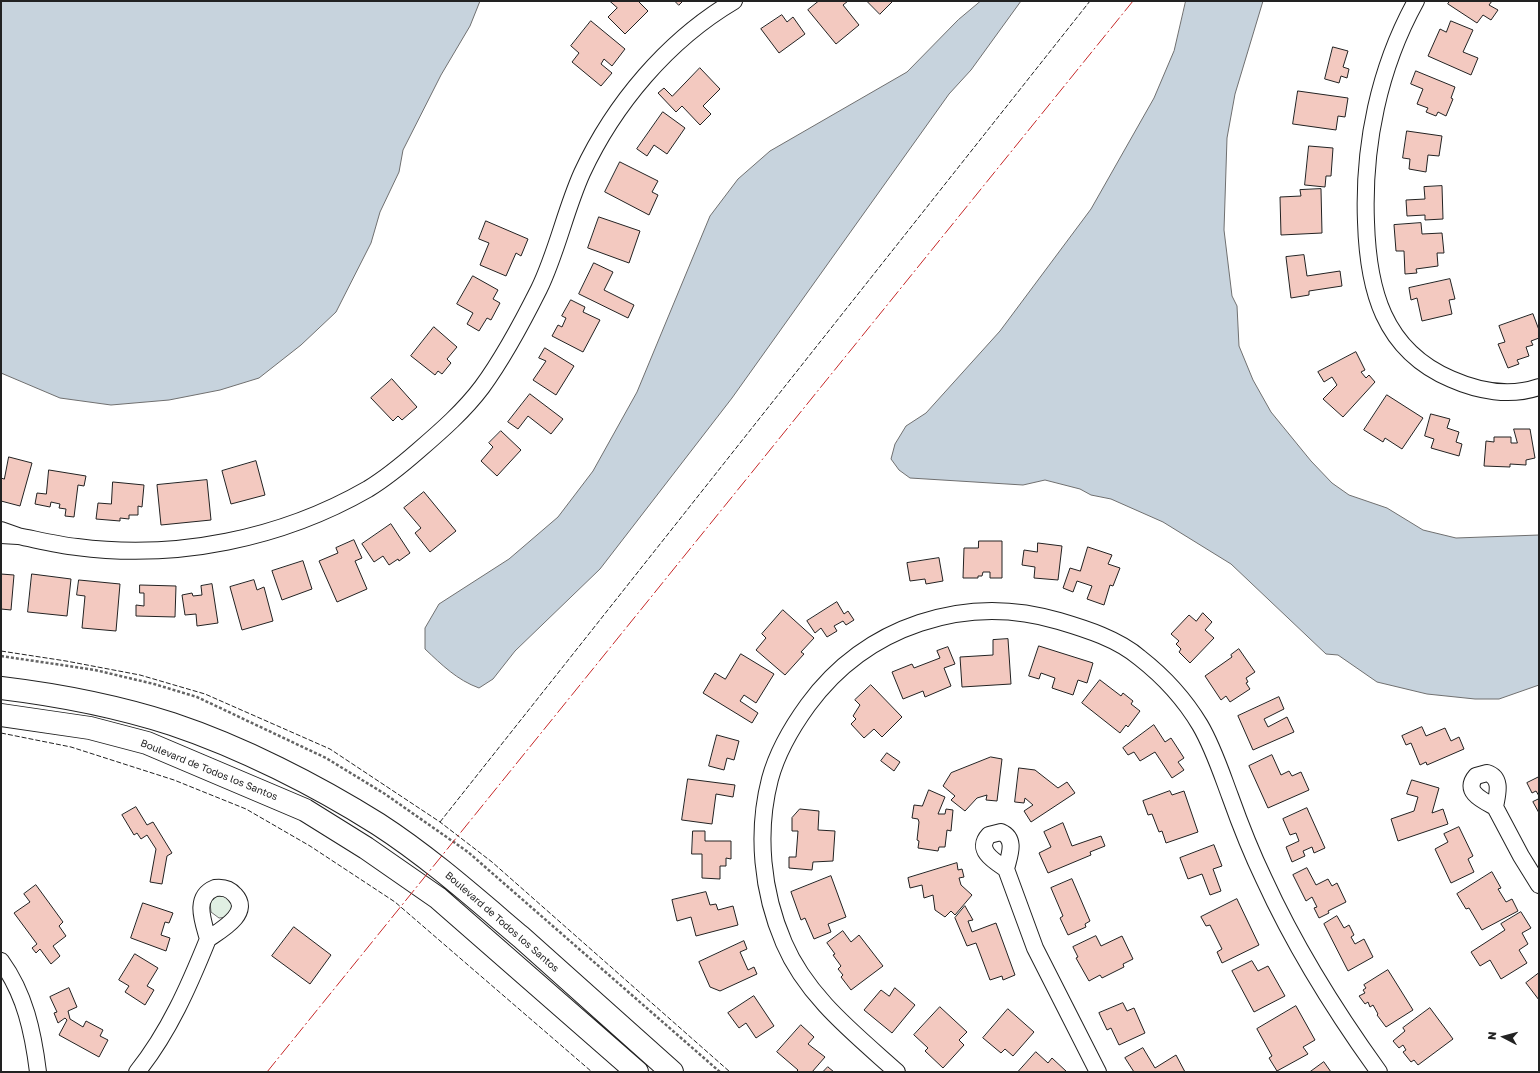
<!DOCTYPE html>
<html>
<head>
<meta charset="utf-8">
<style>
  body { margin:0 }
  #map { position:relative; width:1540px; height:1073px; overflow:hidden; background:#fff; font-family:"Golos Text",sans-serif }
  canvas { display:block }
  .frame { position:absolute; inset:0; border:2px solid #222; pointer-events:none }
  .north { position:absolute; left:1484px; top:1017px; width:40px; height:40px; -webkit-text-stroke:3px #fff; paint-order:stroke; rotate:276deg; font-size:11px; font-weight:700; line-height:16px; text-align:center; color:#222 }
  .north::after { content:''; display:block; margin:auto; width:14px; height:18px; background:#222; clip-path:polygon(50% 0,100% 100%,50% 72%,0 100%) }
</style>
</head>
<body>
<div id="map">
<canvas width="1540" height="1073"></canvas>
<div class="frame"></div>
<div class="north">N</div>
</div>
<script>
const ctx = document.querySelector('canvas').getContext('2d');
ctx.lineJoin = 'round';
function fill(path, color) { ctx.fillStyle = color; ctx.fill(path, 'evenodd'); }
function strokePath(path, color, width, dash) { ctx.strokeStyle = color; ctx.lineWidth = width; ctx.lineCap = dash ? 'butt' : 'round'; ctx.setLineDash(dash || []); ctx.stroke(path); }
function label(font, color, halo, rows, align = 'center') {
  ctx.font = font + ' "Golos Text",sans-serif'; ctx.lineWidth = 3; ctx.setLineDash([]); ctx.textBaseline = 'middle'; ctx.strokeStyle = halo; ctx.fillStyle = color; for (const [text, x, y, turn = 0] of rows) {
    ctx.save(); ctx.translate(x, y); ctx.rotate((+turn || 0) * Math.PI / 180); ctx.textAlign = isNaN(turn) ? turn : align; if (halo) ctx.strokeText(text, 0, 0); ctx.fillText(text, 0, 0); ctx.restore();
  }
}
const green = new Path2D(`
  M217,894L234,899L229,917L219,918L211,912L210,902Z`);
const water = new Path2D(`
  M1,1H480L470,26L441,75L403,150L399,172L380,212L371,243L336,312L301,345L259,378L220,390L169,400L111,405L60,398L1,373Z
  M981,1H1021L971,70L949,94L732,398L600,569L515,651L493,679L479,688C457,680 442,665 425,649V628L439,604L509,559L558,517L593,471L637,392L710,216L738,179L770,151L907,72L958,20Z
  M1186,1H1263L1235,94L1227,138L1224,230L1232,296L1237,306L1239,346L1253,380L1271,412L1311,461L1332,483L1349,495L1387,508L1423,530L1456,538L1539,535V685L1499,699H1475L1427,694L1377,682L1338,655L1326,654L1231,564L1163,522L1111,499L1091,495L1080,489L1045,480L1023,485L910,478L899,470L891,459L895,444L906,426L926,413L1000,331L1091,209L1154,98L1174,51Z`);
const building = new Path2D(`
  M610,1H638L648,11L625,34L608,17L617,8Z
  M675,1H683L679,5Z
  M819,1H848L843,5L859,25L836,44L808,10Z
  M867,1H891L892,2L880,14Z
  M1450,1H1492L1489,5L1498,10L1491,20L1483,15L1477,23L1448,4Z
  M782,15L787,22L793,17L805,34L779,53L761,29Z
  M591,21L625,49L612,66L604,59L601,64L612,73L601,86L572,62L579,53L571,46Z
  M1451,21L1473,30L1463,52L1478,58L1471,75L1428,56L1440,29L1446,32Z
  M1333,47L1348,51L1343,67L1349,69L1347,78L1341,76L1339,83L1325,79Z
  M700,68L720,89L703,106L711,114L700,125L682,106L676,112L658,93L664,88L672,96Z
  M1416,71L1455,87L1451,98L1453,99L1446,116L1438,112L1436,116L1426,112L1428,108L1417,104L1423,89L1411,84Z
  M1298,91L1348,98L1345,117L1338,116L1336,130L1293,124Z
  M663,112L685,128L667,154L654,145L647,156L637,149Z
  M1407,131L1442,136L1439,156L1428,155L1426,172L1409,169L1410,159L1403,158Z
  M1309,146L1333,148L1331,176H1326L1325,187L1305,185Z
  M620,162L658,181L652,192L658,195L649,215L605,192Z
  M1442,186L1443,219L1425,220V215L1407,216L1406,200L1425,199L1424,187Z
  M1321,189L1322,233L1281,235L1280,197L1301,196L1300,190Z
  M599,217L640,231L629,263L588,248Z
  M486,221L528,239L521,256L516,253L506,276L480,265L489,243L479,239Z
  M1421,223L1422,234L1442,233L1444,253H1437L1438,266L1416,269L1417,273L1405,274L1404,251H1396L1394,225Z
  M1304,255L1307,276L1340,271L1342,286L1309,291V295L1291,298L1286,257Z
  M594,263L613,272L604,290L634,305L628,318L579,294Z
  M473,276L498,290L493,299L500,303L491,320L487,318L479,331L467,324L473,313L457,304Z
  M1450,279L1455,299L1449,300L1452,314L1422,321L1417,298L1411,300L1409,288Z
  M571,300L585,307L583,312L600,320L583,352L552,336L558,325L562,327L566,318L562,316Z
  M1533,314L1539,330V338L1531,341L1533,345L1526,347L1529,356L1517,360L1519,364L1508,368L1498,344L1505,342L1499,326Z
  M434,327L457,347L447,359L451,363L442,374L438,371L435,375L411,356Z
  M545,348L574,366L556,395L533,380L546,361L539,358Z
  M1356,352L1365,370L1361,372L1366,378L1369,375L1375,382L1343,417L1323,399L1337,385L1332,377L1324,382L1318,372Z
  M392,379L417,407L402,420L398,416L393,421L371,398Z
  M530,394L563,419L551,434L528,416L518,429L508,422Z
  M1387,395L1423,418L1402,449L1385,438L1383,442L1364,430Z
  M1431,414L1450,419L1447,428L1459,432L1456,442L1462,444L1459,456L1431,448L1434,439L1425,436Z
  M1514,429H1530L1535,458L1526,460V465L1510,464V467L1484,466L1486,441L1494,442V437H1511V443H1517Z
  M501,431L521,450L497,476L481,461L493,447L489,443Z
  M9,457L32,463L20,506L1,501V478L4,479Z
  M256,461L265,495L231,504L222,471Z
  M49,470L86,476L84,486L78,485L74,517L65,516L66,509L59,508L60,504L51,502L50,507L35,504L37,493L46,494Z
  M207,480L211,520L161,525L157,485Z
  M113,482L144,485L142,507L138,506V515H129V519L120,518V521L96,519L98,503L111,504Z
  M424,492L456,531L430,552L415,533L421,528L404,508Z
  M391,524L410,553L399,561L398,559L389,565L383,556L374,562L362,544Z
  M354,540L362,558L355,561L367,589L337,602L319,561L338,553L336,548Z
  M979,541H1002V578H990V572H983L982,576H978V578H963L964,548H978Z
  M1038,543L1062,546L1058,580L1034,578L1035,567L1022,565L1024,550L1037,552Z
  M1088,547L1112,555L1108,564L1120,568L1113,586L1110,585L1104,605L1087,599L1092,586L1077,581L1073,592L1063,588L1070,568L1080,571Z
  M939,558L943,581L926,584L925,579L910,581L907,563Z
  M303,561L312,589L282,600L272,571Z
  M1,574L14,575L11,610L1,609Z
  M32,574L71,579L67,616L28,612Z
  M79,580L120,584L116,631L82,628L85,596L77,595Z
  M254,580L257,590L264,587L273,621L242,630L230,587Z
  M212,584L218,623L197,626L196,614L185,615L182,595L192,593L193,596L202,595L201,586Z
  M140,585L176,586L175,617L136,616V605L144,606V593H140Z
  M837,602L844,614L848,611L854,620L846,625L843,621L834,626L837,631L827,637L821,628L815,633L807,621Z
  M783,610L814,638L801,652L804,654L785,675L756,650L766,638L762,634Z
  M1203,613L1212,622L1205,630L1214,638L1190,663L1179,652L1181,649L1176,644L1179,641L1171,634L1189,615L1196,621Z
  M1008,639L1011,684L962,687L960,657L993,655V640Z
  M1039,646L1093,663L1087,683L1078,680L1073,695L1052,688L1055,678L1041,673L1039,679L1029,676Z
  M948,647L955,664L944,668L951,686L925,697L923,691L903,699L892,672L912,664L914,668L940,658L937,651Z
  M1239,649L1255,672L1246,678L1248,682L1246,683L1250,689L1230,702L1226,696L1221,700L1205,676L1232,657L1231,655Z
  M741,654L774,674L756,703L744,695L740,701L758,713L752,723L703,693L715,673L725,679Z
  M1100,680L1121,696L1123,693L1133,701L1131,704L1140,711L1128,727L1126,725L1120,733L1082,703Z
  M871,685L902,717L882,737L874,729L864,738L851,724L856,719L853,716L860,705L855,700Z
  M1279,697L1284,709L1264,719L1268,727L1287,717L1294,732L1253,750L1238,716Z
  M1154,725L1165,742L1171,738L1184,758L1178,762L1184,770L1172,778L1155,752L1140,761L1134,752L1128,755L1123,748Z
  M1422,727L1426,736L1445,728L1451,741L1459,737L1464,749L1427,765L1426,762L1420,765L1411,743L1406,745L1402,736Z
  M717,735L739,741L734,760L727,758L724,770L709,766Z
  M887,753L900,762L894,771L881,761Z
  M1272,755L1281,775L1289,771L1292,776L1301,772L1309,790L1268,808L1249,766Z
  M991,757L1002,759L997,801L986,800L987,795L977,798L965,811L951,800L955,796L943,786L951,773Z
  M1019,768L1035,770L1058,788L1067,782L1075,793L1031,822L1024,811L1033,805L1025,798L1024,803L1015,802Z
  M1539,777V796L1536,791L1532,793L1527,783Z
  M688,779L735,785L733,797L716,794L712,824L682,820Z
  M1412,780L1439,788L1432,813L1443,809L1448,824L1398,841L1391,819L1414,811L1418,797L1407,794Z
  M929,790L945,797L938,814H945L946,809L953,810L951,831L947,830L945,847H939L938,851L918,848L919,841L917,840L919,822L918,819L912,818L914,805L922,806Z
  M1170,791L1172,795L1184,791L1198,832L1166,843L1162,831L1159,832L1152,814L1148,815L1143,801Z
  M1539,799V813L1533,802Z
  M136,807L147,825L153,822L172,853L167,856L162,884L150,882L156,849L147,835L141,839L137,833L134,835L122,815Z
  M1307,808L1325,848L1314,853L1312,847L1303,851L1305,856L1292,862L1286,847L1299,841L1296,833L1290,835L1283,819Z
  M800,809L819,811L818,830L835,831L833,861L813,862L812,870L789,868V857H796L798,831H792V818Z
  M1063,823L1072,846L1101,836L1105,846L1090,852L1091,855L1048,873L1039,853L1051,847L1044,832Z
  M1459,827L1473,856L1468,859L1474,872L1451,883L1435,849L1448,842L1444,834Z
  M693,831H705V841H731V859L726,858V866H720V879L702,878V854H692Z
  M1214,845L1222,866L1213,869L1221,891L1210,895L1202,874L1188,879L1180,858Z
  M957,863L958,870L962,869L964,877L959,878L961,885L972,895L955,915L951,911L945,917L935,910L933,895L924,898L922,885L910,888L908,878Z
  M1307,868L1316,885L1328,879L1332,886L1337,883L1346,902L1328,911L1329,913L1319,918L1314,908L1317,907L1312,897L1306,901L1293,875Z
  M1492,872L1501,888L1498,889L1506,902L1512,899L1518,911L1482,930L1469,908L1466,909L1457,894Z
  M831,876L846,917L828,924L831,932L814,939L805,918L801,920L791,892Z
  M1072,879L1090,921L1085,924L1086,927L1068,935L1060,918L1063,916L1051,888Z
  M36,885L63,922L59,926L66,936L53,946L60,956L51,964L40,949L36,953L32,948L37,944L14,913L30,902L24,894Z
  M706,892L710,905L716,904L718,910L733,906L738,925L696,936L691,917L677,921L672,900Z
  M1237,899L1259,945L1222,963L1217,952L1222,949L1210,925L1206,926L1201,917Z
  M143,903L173,913L169,923L165,922L161,935L170,938L166,951L131,938Z
  M965,906L973,920L968,921L972,932L996,923L1015,975L1003,980L1002,976L990,980L976,943L967,946L955,918Z
  M1521,912L1531,928L1522,933L1528,944L1519,950L1527,963L1501,979L1490,960L1480,966L1471,952L1505,930L1501,924Z
  M1337,916L1344,928L1349,925L1354,935L1351,937L1355,944L1364,939L1373,957L1348,971L1324,924Z
  M294,927L331,955L310,984L272,956Z
  M843,931L851,942L859,935L883,966L851,990L841,977L843,975L838,969L841,966L833,955L835,954L827,943Z
  M1096,936L1101,946L1122,936L1133,959L1123,964L1124,967L1102,978L1100,975L1089,981L1076,958L1078,957L1073,947Z
  M744,941L747,949L740,952L748,970L754,967L757,974L720,991L710,987L699,962Z
  M135,954L158,968L147,986L154,990L145,1005L125,992L129,986L119,980Z
  M1252,961L1258,971L1268,966L1285,996L1254,1012L1232,971Z
  M1388,970L1413,1010L1386,1027L1377,1015L1378,1014L1373,1005L1370,1007L1368,1002L1365,1004L1359,996L1365,993L1363,990L1366,988L1364,985Z
  M1539,973V1000L1526,983Z
  M69,988L77,1007L68,1011L70,1019L83,1027L86,1021L103,1030L100,1036L108,1040L99,1057L59,1035L67,1020L65,1018L58,1023L54,1013L57,1012L50,997Z
  M895,988L915,1005L892,1033L864,1010L881,990L889,996Z
  M754,996L774,1026L756,1038L746,1023L739,1028L728,1013Z
  M1123,1003L1127,1011L1134,1008L1145,1033L1119,1045L1111,1028L1107,1030L1099,1013Z
  M1296,1006L1315,1040L1303,1047L1308,1054L1277,1071L1269,1058L1272,1056L1257,1029Z
  M940,1007L967,1032L959,1040L964,1045L943,1068L925,1051L928,1048L914,1035Z
  M1430,1008L1453,1039L1418,1065L1414,1060L1411,1062L1403,1052L1406,1050L1403,1045L1399,1048L1393,1041L1405,1031L1403,1028Z
  M1008,1009L1034,1032L1013,1056L1005,1049L1001,1053L983,1038Z
  M801,1025L814,1037L808,1044L825,1057L812,1072H796L798,1070L777,1052Z
  M1143,1048L1155,1068L1176,1055L1185,1072H1134L1125,1058Z
  M1036,1052L1048,1063L1052,1058L1067,1072H1018Z
  M1324,1062L1331,1072H1310Z
  M828,1067L834,1072H823Z`);
const path = new Path2D(`
  M1,656L95,670L154,684L197,697L326,758L385,794L468,852L720,1072`);
const street = new Path2D(`
  M1416,1C1379,68 1363,145 1366,222C1368,289 1383,350 1451,379C1478,391 1510,397 1539,387
  M1,530L18,536L1,535
  M18,536C38,540 57,545 77,547C176,560 281,539 368,489C386,478 403,464 419,450C441,431 464,411 482,387C504,357 522,323 539,289C557,252 565,211 582,173C614,104 668,40 734,1
  M1487,773C1503,778 1497,795 1495,807C1484,801 1462,792 1476,776Z
  M1495,807L1521,856L1539,885
  M1001,832C1017,839 1009,856 1006,869C994,861 975,850 989,835Z
  M1006,869L1035,948L1098,1072
  M215,888C223,887 229,888 235,895C252,913 221,930 208,939C203,921 193,897 215,888Z
  M1,961C25,994 33,1032 38,1072
  M137,1072C169,1032 189,986 208,939
  M897,1072C855,1034 807,997 784,943C762,892 756,833 770,779C777,753 792,727 808,705C866,626 965,593 1059,621C1086,629 1118,639 1140,658C1163,676 1185,700 1200,725C1213,747 1221,772 1230,796C1240,824 1251,852 1264,879C1295,947 1335,1011 1379,1072`);
const secondary = new Path2D(`
  M1,688C59,695 116,706 172,724C241,747 316,785 378,824C429,857 475,898 521,937C571,982 622,1027 672,1072
  M1,715L90,728L147,743L305,810L366,848L438,898L637,1072`);
const fence = new Path2D(`
  M1,651L66,661L140,675L205,694L330,749L440,822L492,862L730,1072
  M1,733L71,747L174,780L246,809L310,846L395,902L592,1072
  M440,822L1090,1`);
const power = new Path2D(`
  M267,1072L1133,1`);
const streetNames = [
  ["Boulevard de Todos los Santos",209,770,22],
  ["Boulevard de Todos los Santos",502,922,41]
];
fill(green, '#e0efe3');
strokePath(green, '#6f6f6f', 1);
fill(water, '#c7d3dd');
strokePath(water, '#6f6f6f', 1);
fill(building, '#f3c9c0');
strokePath(building, '#222', 1);
strokePath(street, '#222', 18);
strokePath(secondary, '#222', 24);
strokePath(path, '#646464', 2.5, [3, 2]);
strokePath(street, '#fff', 16);
strokePath(secondary, '#fff', 22);
strokePath(fence, '#222', 1, [5, 2]);
strokePath(power, '#c62828', 1, [14, 3, 2, 3]);
label('10px', '#222', '#fff', streetNames);
</script>
</body>
</html>
